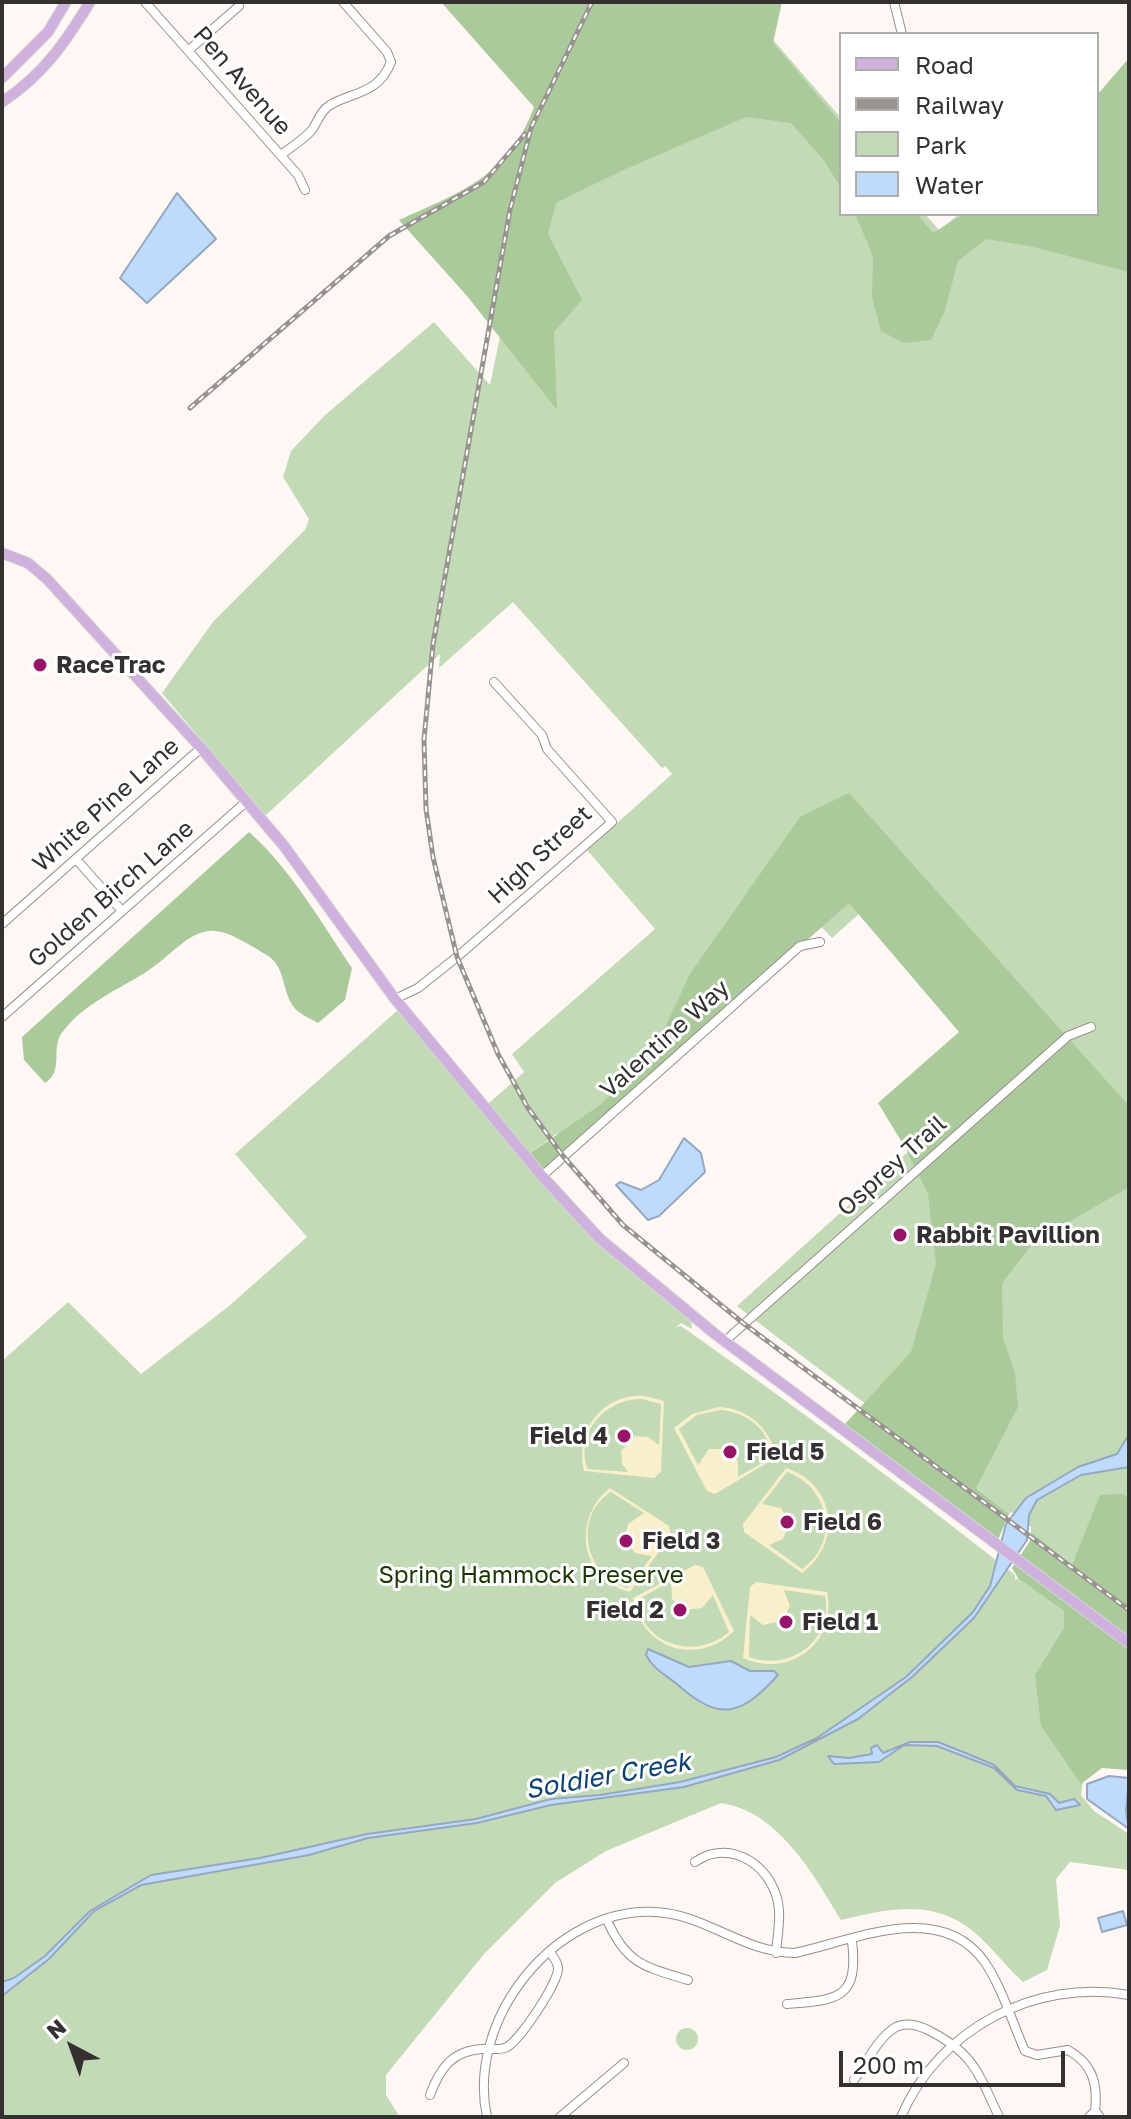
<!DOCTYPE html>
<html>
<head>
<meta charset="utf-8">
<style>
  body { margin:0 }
  #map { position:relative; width:1131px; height:2119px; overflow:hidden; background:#fff7f3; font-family:"Golos Text",sans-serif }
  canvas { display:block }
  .frame { position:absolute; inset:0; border:4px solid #353130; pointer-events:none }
  .legend { position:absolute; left:839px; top:32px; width:260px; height:184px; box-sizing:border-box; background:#fff; border:2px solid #aeadac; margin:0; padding:10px 14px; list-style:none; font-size:24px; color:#353130 }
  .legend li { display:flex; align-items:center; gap:16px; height:40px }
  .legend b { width:40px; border:2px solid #aeadac }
  .north { position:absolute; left:32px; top:2007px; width:80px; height:80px; -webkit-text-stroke:6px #fff; paint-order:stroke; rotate:319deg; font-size:22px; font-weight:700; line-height:32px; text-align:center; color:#353130 }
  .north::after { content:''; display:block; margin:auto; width:28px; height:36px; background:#353130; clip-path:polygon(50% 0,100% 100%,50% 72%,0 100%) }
  .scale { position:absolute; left:839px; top:2051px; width:226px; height:36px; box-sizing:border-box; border:4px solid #353130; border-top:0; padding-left:10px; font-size:24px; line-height:28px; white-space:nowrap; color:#353130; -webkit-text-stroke:6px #fff; paint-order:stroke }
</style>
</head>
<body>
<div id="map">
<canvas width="1131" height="2119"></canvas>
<div class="frame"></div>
<ul class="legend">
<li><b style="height:10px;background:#ceb2dd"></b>Road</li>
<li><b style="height:10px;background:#999390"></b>Railway</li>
<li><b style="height:22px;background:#c2dab5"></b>Park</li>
<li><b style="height:22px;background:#bedbfe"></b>Water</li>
</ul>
<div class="north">N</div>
<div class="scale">200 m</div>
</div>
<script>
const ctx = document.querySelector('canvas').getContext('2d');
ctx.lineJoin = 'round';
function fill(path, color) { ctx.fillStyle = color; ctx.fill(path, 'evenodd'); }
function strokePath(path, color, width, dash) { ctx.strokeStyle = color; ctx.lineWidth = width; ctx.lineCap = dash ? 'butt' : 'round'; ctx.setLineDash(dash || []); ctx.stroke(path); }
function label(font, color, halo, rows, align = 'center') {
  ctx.font = font + ' "Golos Text",sans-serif'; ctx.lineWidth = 6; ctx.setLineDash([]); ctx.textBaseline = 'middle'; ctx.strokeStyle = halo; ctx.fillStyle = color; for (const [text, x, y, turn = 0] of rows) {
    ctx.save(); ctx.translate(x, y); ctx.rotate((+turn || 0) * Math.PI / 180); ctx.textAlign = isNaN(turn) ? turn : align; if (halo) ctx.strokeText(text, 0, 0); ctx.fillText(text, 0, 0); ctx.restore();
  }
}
const green = new Path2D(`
  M768,34L841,118V214H925L939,230L959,214H1097L1129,69V1600L1074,1560L1072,1566L1031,1532V1527L1011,1512L1009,1514C920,1442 827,1377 737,1306L1042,1031L899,878L832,938L817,922L573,1136L556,1134L529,1154L488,1104L524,1072L512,1054L655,929L587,850L672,774L665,766L662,768L513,602L439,668L440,654L265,816L162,693L213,622L305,530L309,519L283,477L291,451L324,416L434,322L490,385L524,220Z
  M398,1010L597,1242L691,1320L692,1329L681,1323L676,1327L681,1326C795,1406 906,1489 1015,1575V1580L1018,1578L1025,1581L1064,1611L1091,1721L1081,1795L1094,1811L1129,1834V1870L1070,1862L1056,1879L1060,1926L1047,1970L1023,1982C1004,1965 987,1940 966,1926C927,1899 883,1910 841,1920C814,1875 778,1811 721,1803L606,1851L555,1883L484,1954L386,2075V2095L400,2117H2V1361L68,1302L141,1374L229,1306L307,1237L235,1154Z
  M676 2039a11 11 0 1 1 22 0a11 11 0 1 1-22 0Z`);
const forest = new Path2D(`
  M441,2H782L773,43L841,123V188L823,159L791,123L746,117L621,171L556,203L548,234L582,300L554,332L557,410L467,296L399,220C461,192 509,176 534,107Z
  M1129,58V272L1030,246L986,239L958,261L945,310L931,340L904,343L881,331L872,297L873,256L855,214H917L933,233L964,214H1097V95Z
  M849,793L1129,1106V1187L1034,1242L1002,1283L1003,1338L1015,1373L1018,1407L976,1488L1009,1514L998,1540L844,1425L911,1352L936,1264L928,1194L906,1149L878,1103L959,1032L849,903L545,1173L529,1154L600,1105L652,1055L690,974L800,817Z
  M249,832C290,868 321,922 352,968L345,1000L318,1023C310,1018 298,1014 293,1006C281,989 286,965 265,954C251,946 226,929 210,931C188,932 168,958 149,970C119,990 83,1003 61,1034C51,1050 64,1071 45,1083L24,1060L22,1037Z
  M1123,1494L1129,1499V1638L1020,1556L1030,1541L1031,1532L1072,1565L1100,1495Z
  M1015,1563L1129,1648V1770L1102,1768L1081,1784L1041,1726L1035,1675L1064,1628V1611L1018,1578L1012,1568Z`);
const sand = new Path2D(`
  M645,1396L664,1401L661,1472L654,1478L584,1471C575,1431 602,1393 645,1396ZM642,1399L661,1404L659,1445L648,1437L635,1436L621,1451L622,1464L628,1472L588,1469C574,1433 606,1398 642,1399Z
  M719,1407C750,1409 769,1428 777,1457L715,1494L707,1491L674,1428L692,1414ZM720,1410C747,1412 769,1429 772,1457L738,1477V1461L726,1449H709L698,1465L679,1429L697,1415Z
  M786,1468C835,1484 844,1542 802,1573L744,1532L743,1524ZM787,1472C829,1487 841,1542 802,1569L769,1545L783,1539L789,1523L781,1508L762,1504Z
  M610,1488L669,1526L671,1535L630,1592C580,1579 571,1519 610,1488ZM611,1492L644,1513L628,1524L624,1538L635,1553L652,1556L628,1588C585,1577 572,1516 611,1492Z
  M695,1565L703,1567L734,1631C697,1667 641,1649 633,1598ZM671,1581L672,1599L685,1610L702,1608L713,1595L729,1632C696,1661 642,1645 637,1600Z
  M756,1582L827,1592C838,1643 789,1679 743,1658L750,1587ZM784,1590L825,1596C834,1641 789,1672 749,1657L750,1615L763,1625L782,1621L790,1606Z`);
const water = new Path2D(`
  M177,193L216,239L147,303L120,278Z
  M684,1138L701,1153L705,1172L659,1216L648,1220L616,1185L620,1182L641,1190L659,1180Z
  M1129,1434V1467L1081,1475L1037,1500L1029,1515L1027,1540L974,1618L912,1677L858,1719L779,1760L684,1787L551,1805L477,1823L368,1838L309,1855L141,1885L94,1911L49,1959L2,1996V1982L14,1978L45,1956L90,1911L151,1875L260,1858L367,1834L476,1819L551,1799L600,1795L680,1782L776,1757L817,1738L906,1677L973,1612L990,1586L1006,1524L1026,1498L1078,1467L1117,1454Z
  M648,1649L689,1667L731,1661L750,1671H774L778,1675C741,1716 720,1722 678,1685C666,1675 653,1669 646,1655Z
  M910,1742H938L968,1754L994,1765L1015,1786L1050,1794L1059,1803L1074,1799L1080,1805L1056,1810L1046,1796L1017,1790L994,1768L937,1746L904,1745L879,1762L834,1764L828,1756L849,1758L872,1754L871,1748L877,1745L883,1753Z
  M1109,1776L1129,1778L1126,1811L1129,1829L1087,1799V1784Z
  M1123,1911L1127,1925L1102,1932L1098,1918Z`);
const minor = new Path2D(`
  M145,2L298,175L305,190
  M894,2L902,34
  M189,50L239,6
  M281,155C291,147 303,140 311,131C319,121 319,112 330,105C352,92 379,94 391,62L387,52L343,2
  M76,859L122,911
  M2,924L201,748
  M395,999L418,988L457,957L612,822L547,749L542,735L494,682
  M2,1017L247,801
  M542,1176L800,946L820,942
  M725,1341L1068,1036L1091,1027
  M695,1862C731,1836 776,1868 779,1910C780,1924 777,1939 776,1953
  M607,1920C626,1964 645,1967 688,1980
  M787,2004C838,2000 859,1999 852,1941
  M854,2080C866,2064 878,2037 896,2027C906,2022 917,2025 926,2029C973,2052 978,2072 999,2117
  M430,2095C440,2068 452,2051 482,2049C490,2048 500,2051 507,2047C520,2040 559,1982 558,1968C558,1962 553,1957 550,1952
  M487,2117C466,2020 554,1907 655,1912C706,1914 743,1953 795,1953C855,1940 939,1900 984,1961C1002,1987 1012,2022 1025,2051L1037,2055L1068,2050C1093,2064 1098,2084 1095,2111
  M560,2117L624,2063
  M901,2117C938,2029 1036,1978 1129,1995
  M1089,2117L1095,2111L1100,2117`);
const major = new Path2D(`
  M2,78L48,32L66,2
  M2,102C43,75 65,43 90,2
  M2,553L28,563L47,579L201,748L284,846L395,999L542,1176L600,1239L715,1334L1129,1643`);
const rail = new Path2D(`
  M592,2L531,128L510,210L433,644L424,740L426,809L433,857L457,957L498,1054L528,1108L563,1156L623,1225L743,1323L1129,1610
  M190,408L389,236L484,182L525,134`);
const markers = [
  [40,665,8,"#981469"],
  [900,1235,8,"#981469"],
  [624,1436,8,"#981469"],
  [730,1452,8,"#981469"],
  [787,1522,8,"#981469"],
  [626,1541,8,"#981469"],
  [680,1610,8,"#981469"],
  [786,1622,8,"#981469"]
];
const streetNames = [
  ["Pen Avenue",242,81,49],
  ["White Pine Lane",106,805,-42],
  ["High Street",540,855,-43],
  ["Golden Birch Lane",111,894,-41],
  ["Valentine Way",665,1039,-42],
  ["Osprey Trail",892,1166,-42]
];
const poiNames = [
  ["RaceTrac",56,665],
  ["Rabbit Pavillion",916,1235],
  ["Field 4",608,1436,"right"],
  ["Field 5",746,1452],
  ["Field 6",803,1522],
  ["Field 3",642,1541],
  ["Field 2",664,1610,"right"],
  ["Field 1",802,1622]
];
const parkNames = [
  ["Spring Hammock Preserve",531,1575]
];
const waterNames = [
  ["Soldier Creek",608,1776,-10]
];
fill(green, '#c2dab5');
fill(forest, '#abca9b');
fill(sand, '#f9efca');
fill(water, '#bedbfe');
strokePath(water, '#95a8c0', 2);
strokePath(minor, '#978e8a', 10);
strokePath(major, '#d7d6d6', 12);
strokePath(minor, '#fff', 8);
strokePath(major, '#ceb2dd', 10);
strokePath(rail, '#999390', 5);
strokePath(rail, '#fff', 2, [6]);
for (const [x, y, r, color] of markers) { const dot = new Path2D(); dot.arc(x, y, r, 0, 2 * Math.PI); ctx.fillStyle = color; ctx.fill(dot); strokePath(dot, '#fff', 3); }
label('24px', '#353130', '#fff', streetNames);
label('bold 24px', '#353130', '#fff', poiNames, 'left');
label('24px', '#1a3604', '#fff', parkNames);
label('italic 26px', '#0d4073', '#fff', waterNames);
</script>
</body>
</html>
